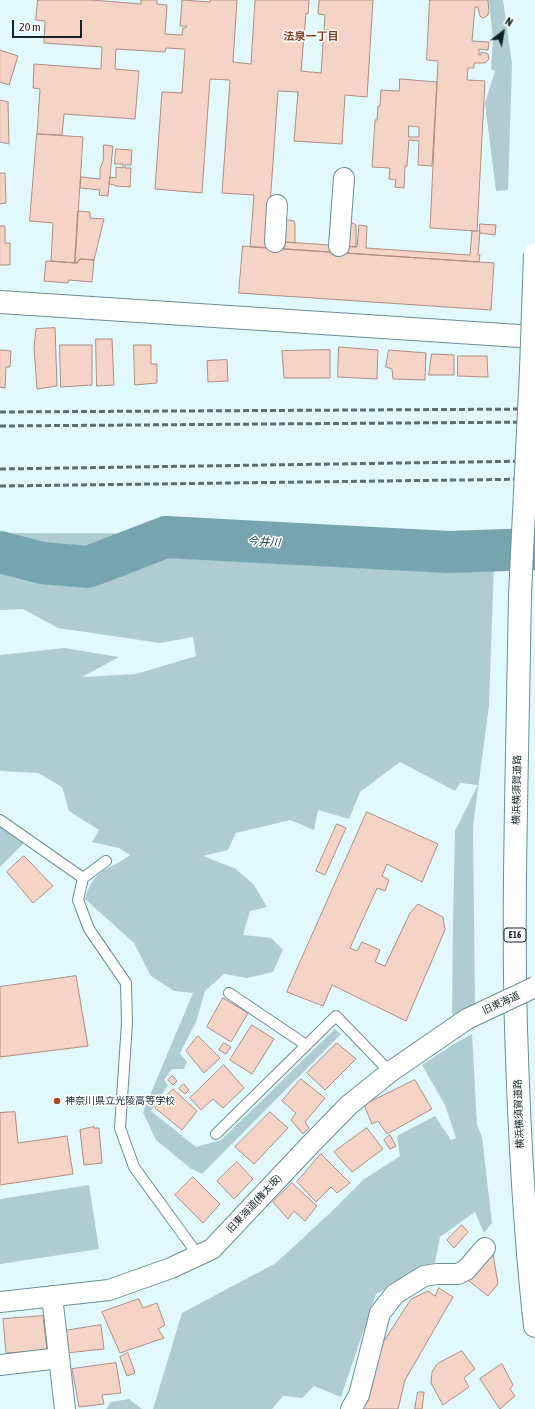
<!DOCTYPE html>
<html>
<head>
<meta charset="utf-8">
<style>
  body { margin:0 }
  #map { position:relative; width:535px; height:1409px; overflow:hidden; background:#e1f9fd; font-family:"Asap Condensed",sans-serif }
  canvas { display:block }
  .north { position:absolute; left:483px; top:12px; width:40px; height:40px; -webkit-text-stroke:3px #fff; paint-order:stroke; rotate:31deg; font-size:11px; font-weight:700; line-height:16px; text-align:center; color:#132325 }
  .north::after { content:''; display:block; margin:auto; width:14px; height:18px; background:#132325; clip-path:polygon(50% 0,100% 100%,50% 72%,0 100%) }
  .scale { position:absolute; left:12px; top:20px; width:70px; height:18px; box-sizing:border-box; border:2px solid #132325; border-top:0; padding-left:5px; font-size:12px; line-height:14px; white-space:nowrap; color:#132325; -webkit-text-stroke:3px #fff; paint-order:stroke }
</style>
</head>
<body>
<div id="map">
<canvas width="535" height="1409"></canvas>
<div class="north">N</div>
<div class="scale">20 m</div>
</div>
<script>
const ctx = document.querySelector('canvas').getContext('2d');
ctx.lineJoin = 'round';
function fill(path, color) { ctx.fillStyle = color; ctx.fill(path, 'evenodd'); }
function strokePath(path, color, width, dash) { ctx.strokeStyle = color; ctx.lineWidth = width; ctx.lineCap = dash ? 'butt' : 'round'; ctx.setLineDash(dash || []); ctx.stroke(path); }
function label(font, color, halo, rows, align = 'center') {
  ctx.font = font + ' "Asap Condensed","Noto Sans JP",sans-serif'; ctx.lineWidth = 3; ctx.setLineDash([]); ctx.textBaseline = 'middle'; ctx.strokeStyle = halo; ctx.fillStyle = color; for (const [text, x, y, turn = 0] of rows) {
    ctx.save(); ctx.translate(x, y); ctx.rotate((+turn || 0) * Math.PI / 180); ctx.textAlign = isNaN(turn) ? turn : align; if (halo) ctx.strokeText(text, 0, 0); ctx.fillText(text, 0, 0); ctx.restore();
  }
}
const green = new Path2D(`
  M489,0H503L512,64L508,190L496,191L485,103L495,71L491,69L493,40Z
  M0,533L495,534L489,705L473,826L475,1004L452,1015L453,921L455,831L478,785L460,783L455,791L400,762L360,792L349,819L318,810L314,830L290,820L236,833L228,850L203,856L236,869L254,885L267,907L250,911L243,935L271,938L283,950L273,972L247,978L224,974L205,991L196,1022L180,1053L187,1062L184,1069H172L164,1080L168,1085L151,1111L196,1147L221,1140L335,1029L341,1034L202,1174L190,1168L156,1140L143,1112L193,993L174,991L151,976L134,943L85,899C93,869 108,871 130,855L119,848L92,842L99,830L69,811L62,787L38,773L0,771V655L64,648L119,657L82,677L136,674L196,656L193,637L160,643L58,628L23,609L0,610Z
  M0,822L25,842L0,867Z
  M472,1034L477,1125L482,1137L492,1223L484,1233L475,1212L440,1237L435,1263L376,1294L341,1397L314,1386L302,1398L283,1396L272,1409H153L182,1313L276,1263L330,1213L363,1180L400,1156L397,1136L435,1116L451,1140L456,1138L445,1105L422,1065L454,1044Z
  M89,1185L99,1249L0,1264V1199Z
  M129,1399L142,1409H106L111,1402Z`);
const river = new Path2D(`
  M0,552L42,563L88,567L166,537L449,552L535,549`);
const building = new Path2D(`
  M38,0H92L141,4V0H157V4L167,5L165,34L182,35L183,28H186L187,26H180L182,0L210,2V0H237L233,62L251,64L255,0H309L308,14L306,13L301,71L321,73L325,15L318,14L319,0H373L367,97L345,95L342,144L294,141L298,92L278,91L267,248L250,247L254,195L222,193L230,80L210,79L202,193L155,189L162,92L182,93L185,49L166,48L165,52L116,49L115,69L139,71L135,119L64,114L62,135L37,134L40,89L33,88L34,64L101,69L102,47L44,43L45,21L36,20Z
  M430,0H488L489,12L487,16L483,18L480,16L478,7H475L472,41L489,42L488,50L479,49V55H481V52L485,53L488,54L489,59L485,63H474V68H468L467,80L485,81L477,231L430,228L438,61L427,60Z
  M0,50L18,56L9,85L0,82Z
  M400,79L437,82L432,166L418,165L419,141L409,140L407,166H405L404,188L395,187L396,180L389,179L390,168L372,167L375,120H377L378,106H380L381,90L399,91ZM409,126L419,127V137H409Z
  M0,100L8,102L9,144L0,142Z
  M37,134L83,137L75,263L51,261L53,223L30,221Z
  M104,145L113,146L108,196L99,195L100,190L80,188L81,177L100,179V169L103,161Z
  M116,149L132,150L131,165H125V168H131L130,187L115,186V185L109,184L110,177L116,178V167L123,168V164H115Z
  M0,173H5L6,203L0,204Z
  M78,211L90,212V218L104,219L94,260L80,259L77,263H75Z
  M269,218L272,241L357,247L359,225L367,226L366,248L470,255L472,231H480L478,255H480L479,262L267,248Z
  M289,220L294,221L295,224V243L284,242L286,221Z
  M351,222L356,225V247L344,246L348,223Z
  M480,224L496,225L495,235L480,233Z
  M0,226H5V243H10V265H0Z
  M243,246L494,263L491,310L239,293Z
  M80,259L94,260L92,282L69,280L68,283L44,281L46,261L77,263Z
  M55,328L57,386L37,389L34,347L36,329Z
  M96,339H112L114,385L97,386Z
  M60,345H92V385L61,387Z
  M134,345H151V364H157V383L135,385Z
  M339,347L378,350L377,379L338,377Z
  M0,350L11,351L10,367H6L5,388L0,387Z
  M330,350V378H284L282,351Z
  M389,350L426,353L425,380L393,379L392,369L386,367Z
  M432,354L454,355V375H429Z
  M458,356H487L488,377L458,376Z
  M227,360L228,381L208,382L207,361Z
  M367,812L438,844L422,882L387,864L382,876L389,880L385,891L377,888L350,948L357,951L362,942L380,950L375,962L385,966L410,913L418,904L443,917L445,930L406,1021L332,985L323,1006L287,992Z
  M337,824L346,828L325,875L316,871Z
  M24,856L53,886L33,903L7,872Z
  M76,976L88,1046L0,1057V987Z
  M223,998L248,1013L231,1042L207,1027Z
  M252,1025L274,1039L252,1074L230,1060Z
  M198,1036L220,1058L204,1073L186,1051Z
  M224,1043L231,1047L226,1054L219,1050Z
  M337,1043L356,1059L325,1090L307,1073Z
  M224,1065L244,1088L223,1108L213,1099L201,1110L190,1098Z
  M173,1076L177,1081L173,1085L168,1080Z
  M301,1079L325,1098L305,1122L309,1128L303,1134L291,1120L296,1113L282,1101Z
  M415,1080L432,1109L387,1134L378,1121L372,1124L364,1105Z
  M184,1084L189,1090L185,1094L179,1089Z
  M173,1089L197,1111L182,1130L155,1108Z
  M15,1112L18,1143L67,1136L73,1174L0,1185V1113Z
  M270,1112L288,1128L254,1164L235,1147Z
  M94,1127V1128H99L102,1163L84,1165L80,1130Z
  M367,1128L383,1149L352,1172L334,1152Z
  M390,1135L396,1146L390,1149L384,1140Z
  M321,1154L350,1183L337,1193L331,1187L316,1202L297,1182Z
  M237,1162L253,1179L234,1199L217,1181Z
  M193,1177L220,1204L203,1223L175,1195Z
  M292,1183L317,1206L305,1221L294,1211L288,1219L273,1202Z
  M462,1225L468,1232L454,1248L447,1240Z
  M493,1254L498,1284L488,1296L469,1281Z
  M439,1288L453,1297L405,1380L398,1409H362L377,1352L411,1299L428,1291L435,1296Z
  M139,1299L143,1308L157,1303L165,1325L158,1329L164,1338L120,1353L102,1312Z
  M43,1316L47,1350L6,1353L3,1319Z
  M101,1325L104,1349L66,1353L64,1331Z
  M462,1351L475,1369L464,1378L469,1387L443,1405L431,1383L432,1372L437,1364Z
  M128,1353L135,1373L127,1376L120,1357Z
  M116,1363L121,1393L102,1395L104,1404L79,1407L72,1369Z
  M502,1364L513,1385L510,1389L515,1396L500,1409L480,1379Z
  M418,1392H424L422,1409H415Z`);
const lane = new Path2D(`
  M0,820L83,878
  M106,861L83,878L78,900L89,929L126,983L127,1023L120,1128L134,1167L198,1255
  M229,993L306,1045
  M216,1134L336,1016L390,1072`);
const street = new Path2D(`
  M275,242L277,205
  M339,246L344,178
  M52,1296L65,1409
  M0,1302L109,1290L171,1268L212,1249L308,1147L349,1105L390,1072L467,1019
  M0,1365L59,1358
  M351,1409L359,1395L380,1313L395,1294L424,1276L437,1274H458L466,1270L485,1248`);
const secondary = new Path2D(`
  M0,302L535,337`);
const highway = new Path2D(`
  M518,702C516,810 513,920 516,1028C519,1128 524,1227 535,1326`);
const rail = new Path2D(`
  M0,412L535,409
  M0,426L535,422
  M0,469L535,461
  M0,486L535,479`);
const streetBridge = new Path2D(`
  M467,1019L535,987`);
const highwayBridge = new Path2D(`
  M518,702L520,594L531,370L535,254`);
const markers = [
  [57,1101,4,"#ae491c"]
];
const shields = [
  [515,935,22]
];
const shieldNames = [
  ["E16",515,935]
];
const streetNames = [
  ["横浜横須賀道路",517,790,-89],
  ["旧東海道",501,1003,-25],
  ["横浜横須賀道路",519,1114,-92],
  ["旧東海道(権太坂)",254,1204,-47]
];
const poiNames = [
  ["神奈川県立光陵高等学校",65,1101]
];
const neighbourhoodNames = [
  ["法泉一丁目",311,37]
];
const waterNames = [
  ["今井川",264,542,3]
];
fill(green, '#aeccd1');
strokePath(river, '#77a5ad', 42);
fill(building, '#f6d3c7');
strokePath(building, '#ad8d81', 1);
strokePath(lane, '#698f95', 12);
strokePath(street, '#698f95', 22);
strokePath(secondary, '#698f95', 24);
strokePath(highway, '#698f95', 24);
strokePath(lane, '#fff', 10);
strokePath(street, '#fff', 20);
strokePath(secondary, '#fff', 22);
strokePath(highway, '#fff', 22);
strokePath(rail, '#5b6e70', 3, [6, 3]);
strokePath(streetBridge, '#698f95', 22, []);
strokePath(highwayBridge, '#698f95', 24, []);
strokePath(streetBridge, '#fff', 20);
strokePath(highwayBridge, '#fff', 22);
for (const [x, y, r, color] of markers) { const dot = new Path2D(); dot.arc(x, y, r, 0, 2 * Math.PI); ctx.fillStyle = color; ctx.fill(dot); strokePath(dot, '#fff', 1.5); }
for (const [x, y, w] of shields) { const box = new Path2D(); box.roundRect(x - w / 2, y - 7, w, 14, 3); ctx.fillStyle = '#fff'; ctx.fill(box); strokePath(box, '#132325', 1); }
label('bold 9px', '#132325', null, shieldNames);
label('10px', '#132325', '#fff', streetNames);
label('10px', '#132325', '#fff', poiNames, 'left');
label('bold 11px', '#834126', '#fff', neighbourhoodNames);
label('italic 11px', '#04333a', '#fff', waterNames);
</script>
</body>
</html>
